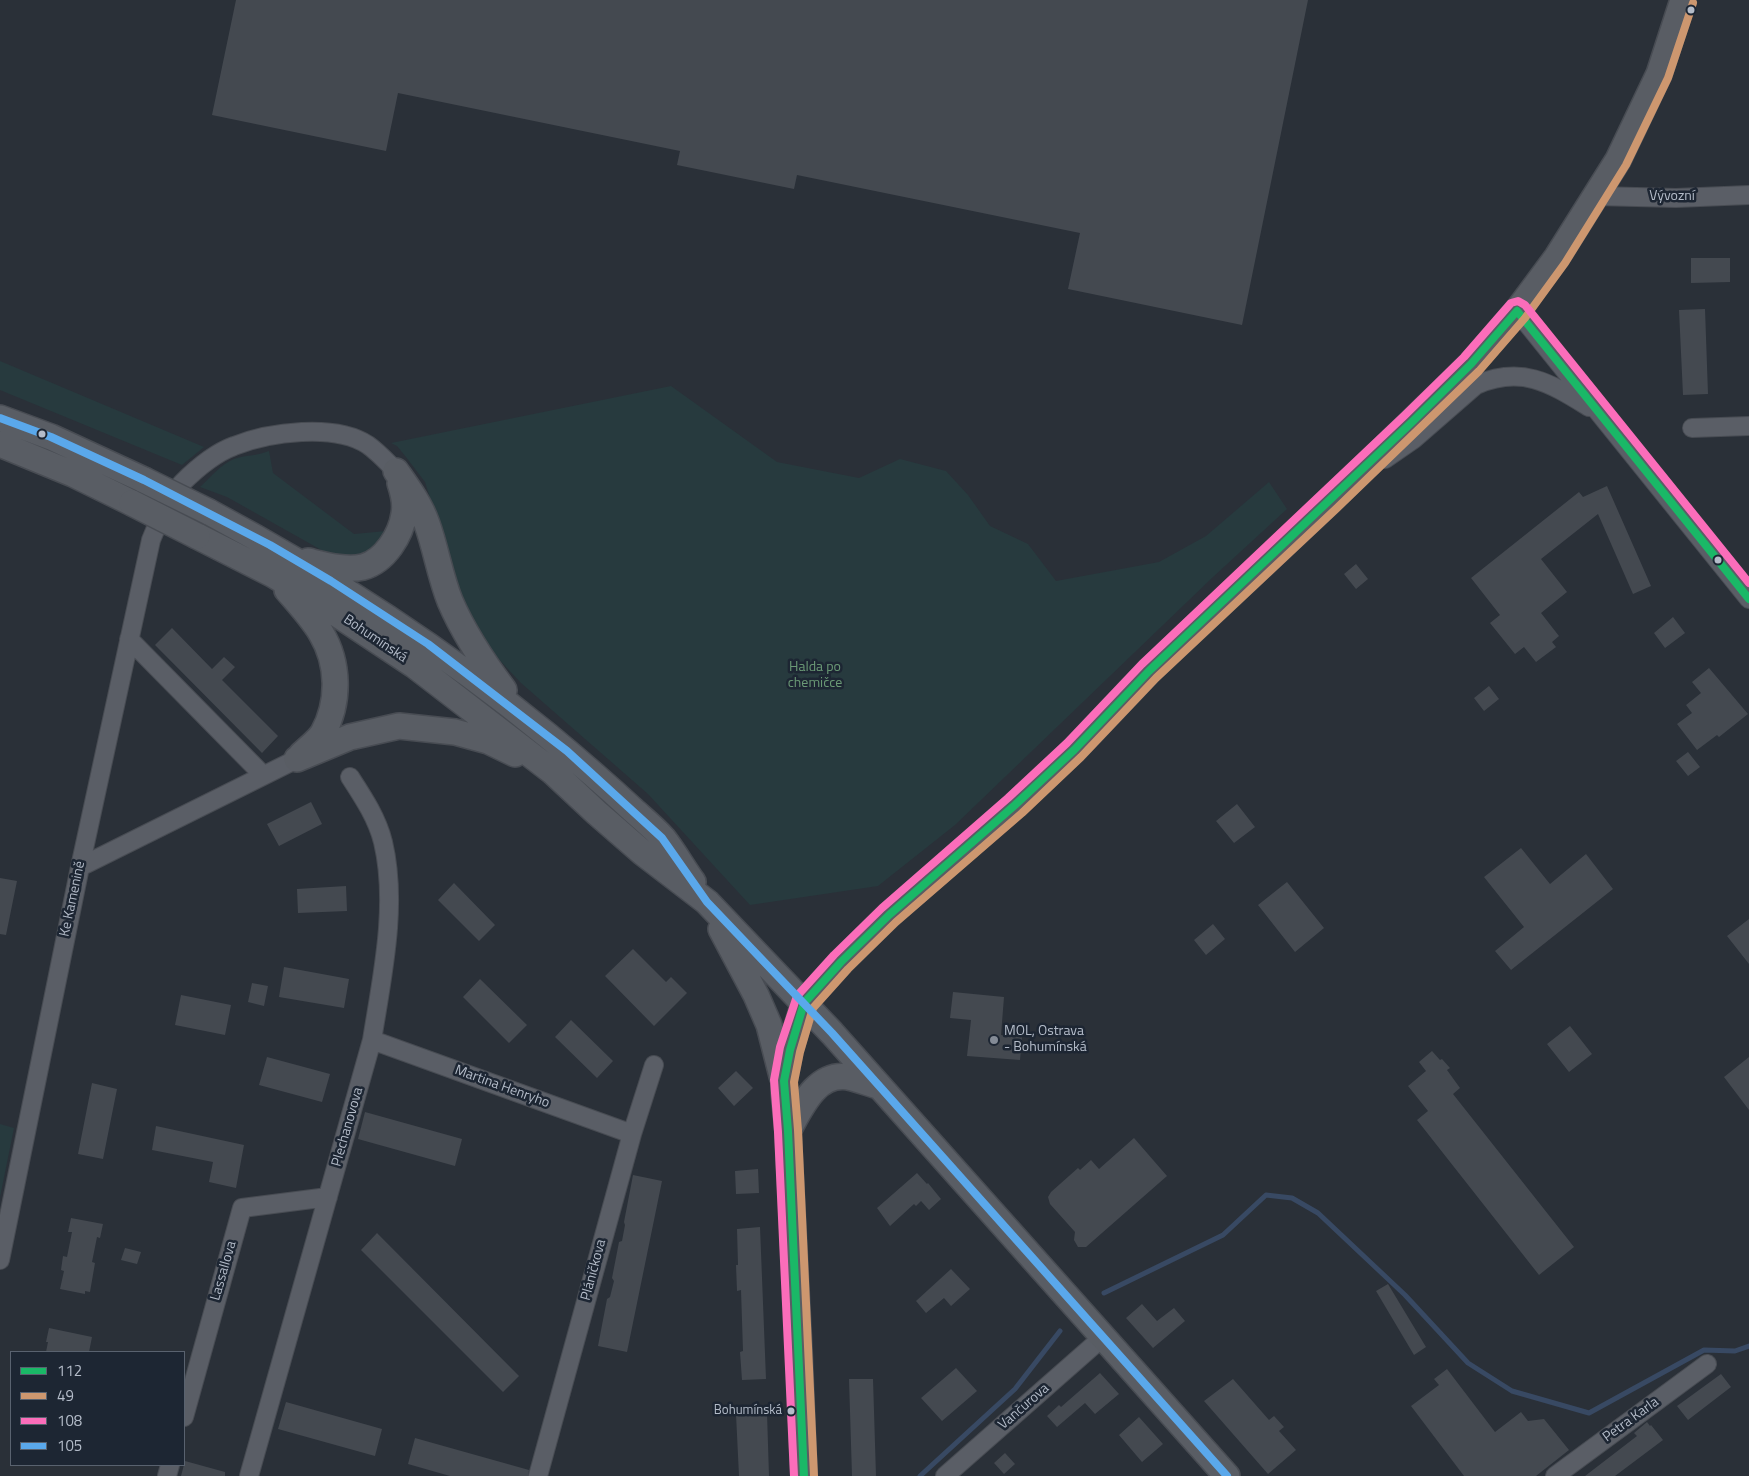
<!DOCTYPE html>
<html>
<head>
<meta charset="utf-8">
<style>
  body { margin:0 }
  #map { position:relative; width:1749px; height:1476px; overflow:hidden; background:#2a3038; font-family:"Titillium Web",sans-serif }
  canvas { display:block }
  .legend { position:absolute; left:10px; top:1351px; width:175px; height:115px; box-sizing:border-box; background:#1d2633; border:1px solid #59626f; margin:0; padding:6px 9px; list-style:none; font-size:15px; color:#b4bcc9 }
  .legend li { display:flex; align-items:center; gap:10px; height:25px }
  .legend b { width:25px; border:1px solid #59626f }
</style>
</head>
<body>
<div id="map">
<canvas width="1749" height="1476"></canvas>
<ul class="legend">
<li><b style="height:6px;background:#1ab867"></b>112</li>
<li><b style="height:6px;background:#cd976f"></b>49</li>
<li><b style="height:6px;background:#fb6dba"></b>108</li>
<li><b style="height:6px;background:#5aa8eb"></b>105</li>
</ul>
</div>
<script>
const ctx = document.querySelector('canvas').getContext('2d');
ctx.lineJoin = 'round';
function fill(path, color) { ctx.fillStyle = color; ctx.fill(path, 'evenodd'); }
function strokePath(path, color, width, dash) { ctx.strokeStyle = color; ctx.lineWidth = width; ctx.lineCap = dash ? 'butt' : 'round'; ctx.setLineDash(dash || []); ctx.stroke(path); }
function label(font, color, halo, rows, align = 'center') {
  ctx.font = font + ' "Titillium Web",sans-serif'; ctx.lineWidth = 5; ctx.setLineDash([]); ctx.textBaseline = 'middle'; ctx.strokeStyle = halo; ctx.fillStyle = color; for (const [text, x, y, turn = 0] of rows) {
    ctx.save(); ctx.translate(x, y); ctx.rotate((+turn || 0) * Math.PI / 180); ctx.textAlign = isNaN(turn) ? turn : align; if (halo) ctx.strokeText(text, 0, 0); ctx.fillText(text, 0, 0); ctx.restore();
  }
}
const green = new Path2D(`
  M0,361L204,447L182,465L0,390Z
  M671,386L777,462L859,478L900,459L946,471L968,495L990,526L1028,544L1056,581L1159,562L1206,536L1269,482L1287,509L1213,577L955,825L878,886L750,905L648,794L521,683L492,652L469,614L455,578L425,482L406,457L397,446L391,443Z
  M269,451L273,473L354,534L386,531C369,556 361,555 332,556L227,497L200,487C211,477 220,465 234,459C245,455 257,456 269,451Z
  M0,1124L14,1128L0,1197Z`);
const stream = new Path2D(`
  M1104,1293L1223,1235L1266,1195L1292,1198L1318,1213L1405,1295L1468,1363L1512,1391L1589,1413L1704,1350L1735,1351L1749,1346
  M920,1476L1015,1389L1060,1331`);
const building = new Path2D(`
  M236,0H1308L1242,325L1068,289L1080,233L797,175L794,189L677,165L680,151L398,93L386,151L212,115Z
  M1691,258H1730V282L1691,283Z
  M1705,309L1708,394L1683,395L1679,310Z
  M1607,486L1651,586L1633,594L1598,514L1541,559L1567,592L1541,613L1559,636L1552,642L1556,647L1536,662L1524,647L1515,654L1490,623L1500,615L1471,578L1579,492L1583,497Z
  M1356,564L1368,579L1356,589L1344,574Z
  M1673,617L1685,633L1665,648L1654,633Z
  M172,628L212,669L224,657L235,667L222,680L278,736L262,753L155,645Z
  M1709,668L1748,714L1719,737L1717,735L1697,750L1677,724L1692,713L1686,705L1701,693L1692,682Z
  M1489,686L1499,699L1484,711L1474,698Z
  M1688,752L1700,767L1688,776L1676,761Z
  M311,802L322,824L279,846L267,824Z
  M1237,804L1255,827L1234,843L1216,821Z
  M1521,848L1550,884L1586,854L1613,889L1511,970L1495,951L1524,927L1484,877Z
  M0,878L17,881L6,935L0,934Z
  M1287,882L1324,928L1295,952L1258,905Z
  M454,883L495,925L479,941L438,900Z
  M346,886L347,911L298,913L297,889Z
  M1749,919V964L1727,936Z
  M1213,924L1225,939L1206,955L1194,940Z
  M633,949L666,982L671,977L687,993L654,1026L605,976Z
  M284,967L349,979L344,1008L279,997Z
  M480,979L527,1025L509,1043L463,997Z
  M252,983L268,986L264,1006L248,1002Z
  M953,992L1004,997L1001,1035L1022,1037L1020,1060L967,1056L971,1020L950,1018Z
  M181,995L231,1005L225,1035L175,1025Z
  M571,1020L613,1061L597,1078L555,1037Z
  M1570,1026L1592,1054L1569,1072L1547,1044Z
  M1432,1051L1440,1060L1442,1059L1450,1068L1447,1070L1460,1088L1453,1094L1574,1247L1539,1275L1417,1120L1428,1111L1408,1086L1426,1071L1419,1062Z
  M267,1057L330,1074L322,1102L259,1085Z
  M1749,1057V1110L1724,1077Z
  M736,1071L753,1088L734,1106L718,1088Z
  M92,1083L117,1089L103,1159L78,1154Z
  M365,1112L462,1139L455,1166L358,1139Z
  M156,1126L244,1145L236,1188L209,1182L213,1162L152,1150Z
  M1134,1138L1167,1176L1086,1247H1078L1074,1240L1075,1232L1050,1204L1048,1197L1051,1192L1078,1168L1080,1170L1091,1160L1099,1169Z
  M758,1169L759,1193L736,1194L735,1171Z
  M917,1173L927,1184L928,1183L941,1199L929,1210L921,1201L916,1206L914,1204L890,1226L877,1208Z
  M633,1175L662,1181L627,1352L598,1346L607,1299L610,1297L614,1281L612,1278L619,1242L622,1241L625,1225L624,1222Z
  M71,1218L103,1224L100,1238L97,1237L92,1262L95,1263L90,1292L85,1291V1294L60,1289L64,1271L61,1270L63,1256L67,1257L72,1232H68Z
  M760,1227L766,1379L742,1380L740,1352L743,1351L741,1290L737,1291L736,1265H738L737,1229Z
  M377,1233L519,1376L503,1392L361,1250Z
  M125,1248L141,1252L137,1264L121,1260Z
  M951,1269L970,1289L951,1306L944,1298L926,1313L916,1301Z
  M1388,1284L1426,1347L1414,1355L1376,1291Z
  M1142,1304L1157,1321L1174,1308L1185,1321L1153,1348L1126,1318Z
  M49,1328L92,1337L89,1352H46L48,1342H46Z
  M956,1368L977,1391L942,1421L921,1398Z
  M1447,1369L1495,1432L1521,1412L1528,1421L1544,1419L1569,1450L1536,1476H1464L1411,1406L1439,1385L1434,1379Z
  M1100,1373L1119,1394L1095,1414L1085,1403L1057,1427L1047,1416L1059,1405L1061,1407Z
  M1721,1374L1731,1387L1688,1420L1677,1406Z
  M849,1379H873L876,1476H852Z
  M1233,1379L1269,1420L1274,1416L1284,1427L1279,1431L1296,1450L1268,1474L1204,1401Z
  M286,1402L382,1429L375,1456L278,1429Z
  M767,1413L769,1476H739L736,1414Z
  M1139,1417L1163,1444L1142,1462L1119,1435Z
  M1647,1422L1650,1426L1651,1425L1663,1440L1615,1476H1585L1637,1436L1634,1433Z
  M415,1438L529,1470L528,1476H450L408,1464Z
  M1005,1453L1015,1464L1004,1474L994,1463Z
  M185,1461L225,1472V1476H181Z`);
const street = new Path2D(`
  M1596,196L1676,198L1749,195
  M1517,311L1749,599
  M1692,428L1749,426
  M1385,459L1414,439L1476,385C1522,365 1550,383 1589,407
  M129,639L263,775
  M80,867L297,759
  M372,1040L632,1134
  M0,1260L80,867L151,540C158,523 169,496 182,483C196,469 215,453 234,446C269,432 335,423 368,445C378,452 387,462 396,471
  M184,1417L242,1208L328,1197
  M167,1476L170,1465
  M249,1476L372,1040C382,977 398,905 383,842C377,818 363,797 350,777
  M538,1476L632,1134L654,1065
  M945,1476L1103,1337
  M1555,1476L1707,1364`);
const secondary = new Path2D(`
  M0,418L51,437L144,480
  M0,444L73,474L132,503
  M396,471C408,488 420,504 427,524C436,549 440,576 450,601C464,634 483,662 504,690
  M209,512C329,576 442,649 547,735C576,759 605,784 633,810C643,819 654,828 663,838C674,852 683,868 693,882
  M197,536L272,574L319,602L414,665L553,772L597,813L643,853L707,902L832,1033L1227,1476
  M308,561C325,565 346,571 363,567C385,561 401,535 404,514C406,504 403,492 400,483
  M287,590C299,604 312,618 321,633C339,663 340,702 323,733C318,741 308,748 301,755
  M297,759L350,737L399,726L455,732L488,741L515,754
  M721,929L756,995L769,1025L782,1076
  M788,1131C801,1108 816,1072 848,1077C858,1079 868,1083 878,1086
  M804,1476L799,1350L788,1131L784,1093V1081L790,1050L804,1003L841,962L889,915L1015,805L1074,750L1149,671L1330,501L1471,364L1517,311L1557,257L1618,160L1659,74L1683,0`);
const secondaryBridge = new Path2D(`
  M144,480L209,512
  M132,503L197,536`);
const bus1 = new Path2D(`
  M1517,311L1749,599
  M804,1476L788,1131L784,1081L790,1050L804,1003L841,962L889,915L1015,805L1074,750L1149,671L1412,422L1471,364L1517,311`);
const bus2 = new Path2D(`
  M814,1476L798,1130L794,1082L800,1052L813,1008L848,969L896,922L1022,813L1081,757L1156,678L1337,508L1479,371L1525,318L1565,263L1626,165L1668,78L1693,3`);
const bus3 = new Path2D(`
  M794,1476L778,1132L774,1080L780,1047L797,996L834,955L882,908L1008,798L1067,743L1142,664L1405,415L1464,357L1511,303L1518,301L1525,305L1749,583`);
const bus4 = new Path2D(`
  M0,418L51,437L144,480L270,545L331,581L428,644L567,751L662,838L707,902L832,1033L1227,1476`);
const markers = [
  [1691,10,4.5,"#b4bcc9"],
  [42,434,4.5,"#b4bcc9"],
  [1718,560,4.5,"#b4bcc9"],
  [994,1040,5,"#848b96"],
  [791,1411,4.5,"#b4bcc9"]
];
const busNames = [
  ["Bohumínská",782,1411]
];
const streetNames = [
  ["Vývozní",1672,197],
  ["Bohumínská",375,639,34],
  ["Ke Kamenině",73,899,-78],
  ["Martina Henryho",502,1087,20],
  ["Plechanovova",348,1127,-74],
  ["Pláničkova",594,1270,-75],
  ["Lassallova",224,1271,-74],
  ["Vančurova",1024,1407,-41],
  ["Petra Karla",1631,1420,-36]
];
const parkNames = [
  ["Halda po",815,668],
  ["chemičce",815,684]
];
const poiNames = [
  ["MOL, Ostrava",1004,1032],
  ["- Bohumínská",1004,1048]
];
fill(green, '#273a3e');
strokePath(stream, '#384963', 5);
fill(building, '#444950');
strokePath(street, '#484c53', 20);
strokePath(secondary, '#484c53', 28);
strokePath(street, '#5a5e66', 18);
strokePath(secondary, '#595d64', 25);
strokePath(secondaryBridge, '#484c53', 28, []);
strokePath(secondaryBridge, '#595d64', 25);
strokePath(bus1, '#1ab867', 8);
strokePath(bus2, '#cd976f', 8);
strokePath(bus3, '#fb6dba', 8);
strokePath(bus4, '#5aa8eb', 8);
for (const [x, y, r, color] of markers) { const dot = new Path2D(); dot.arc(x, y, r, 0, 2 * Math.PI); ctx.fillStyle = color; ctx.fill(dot); strokePath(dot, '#1d2633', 2); }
label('13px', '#b4bcc9', '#1d2633', busNames, 'right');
label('14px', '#b4bcc9', '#1d2633', streetNames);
label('14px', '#6b9a76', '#1d2633', parkNames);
label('14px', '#b4bcc9', '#1d2633', poiNames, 'left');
</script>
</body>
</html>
